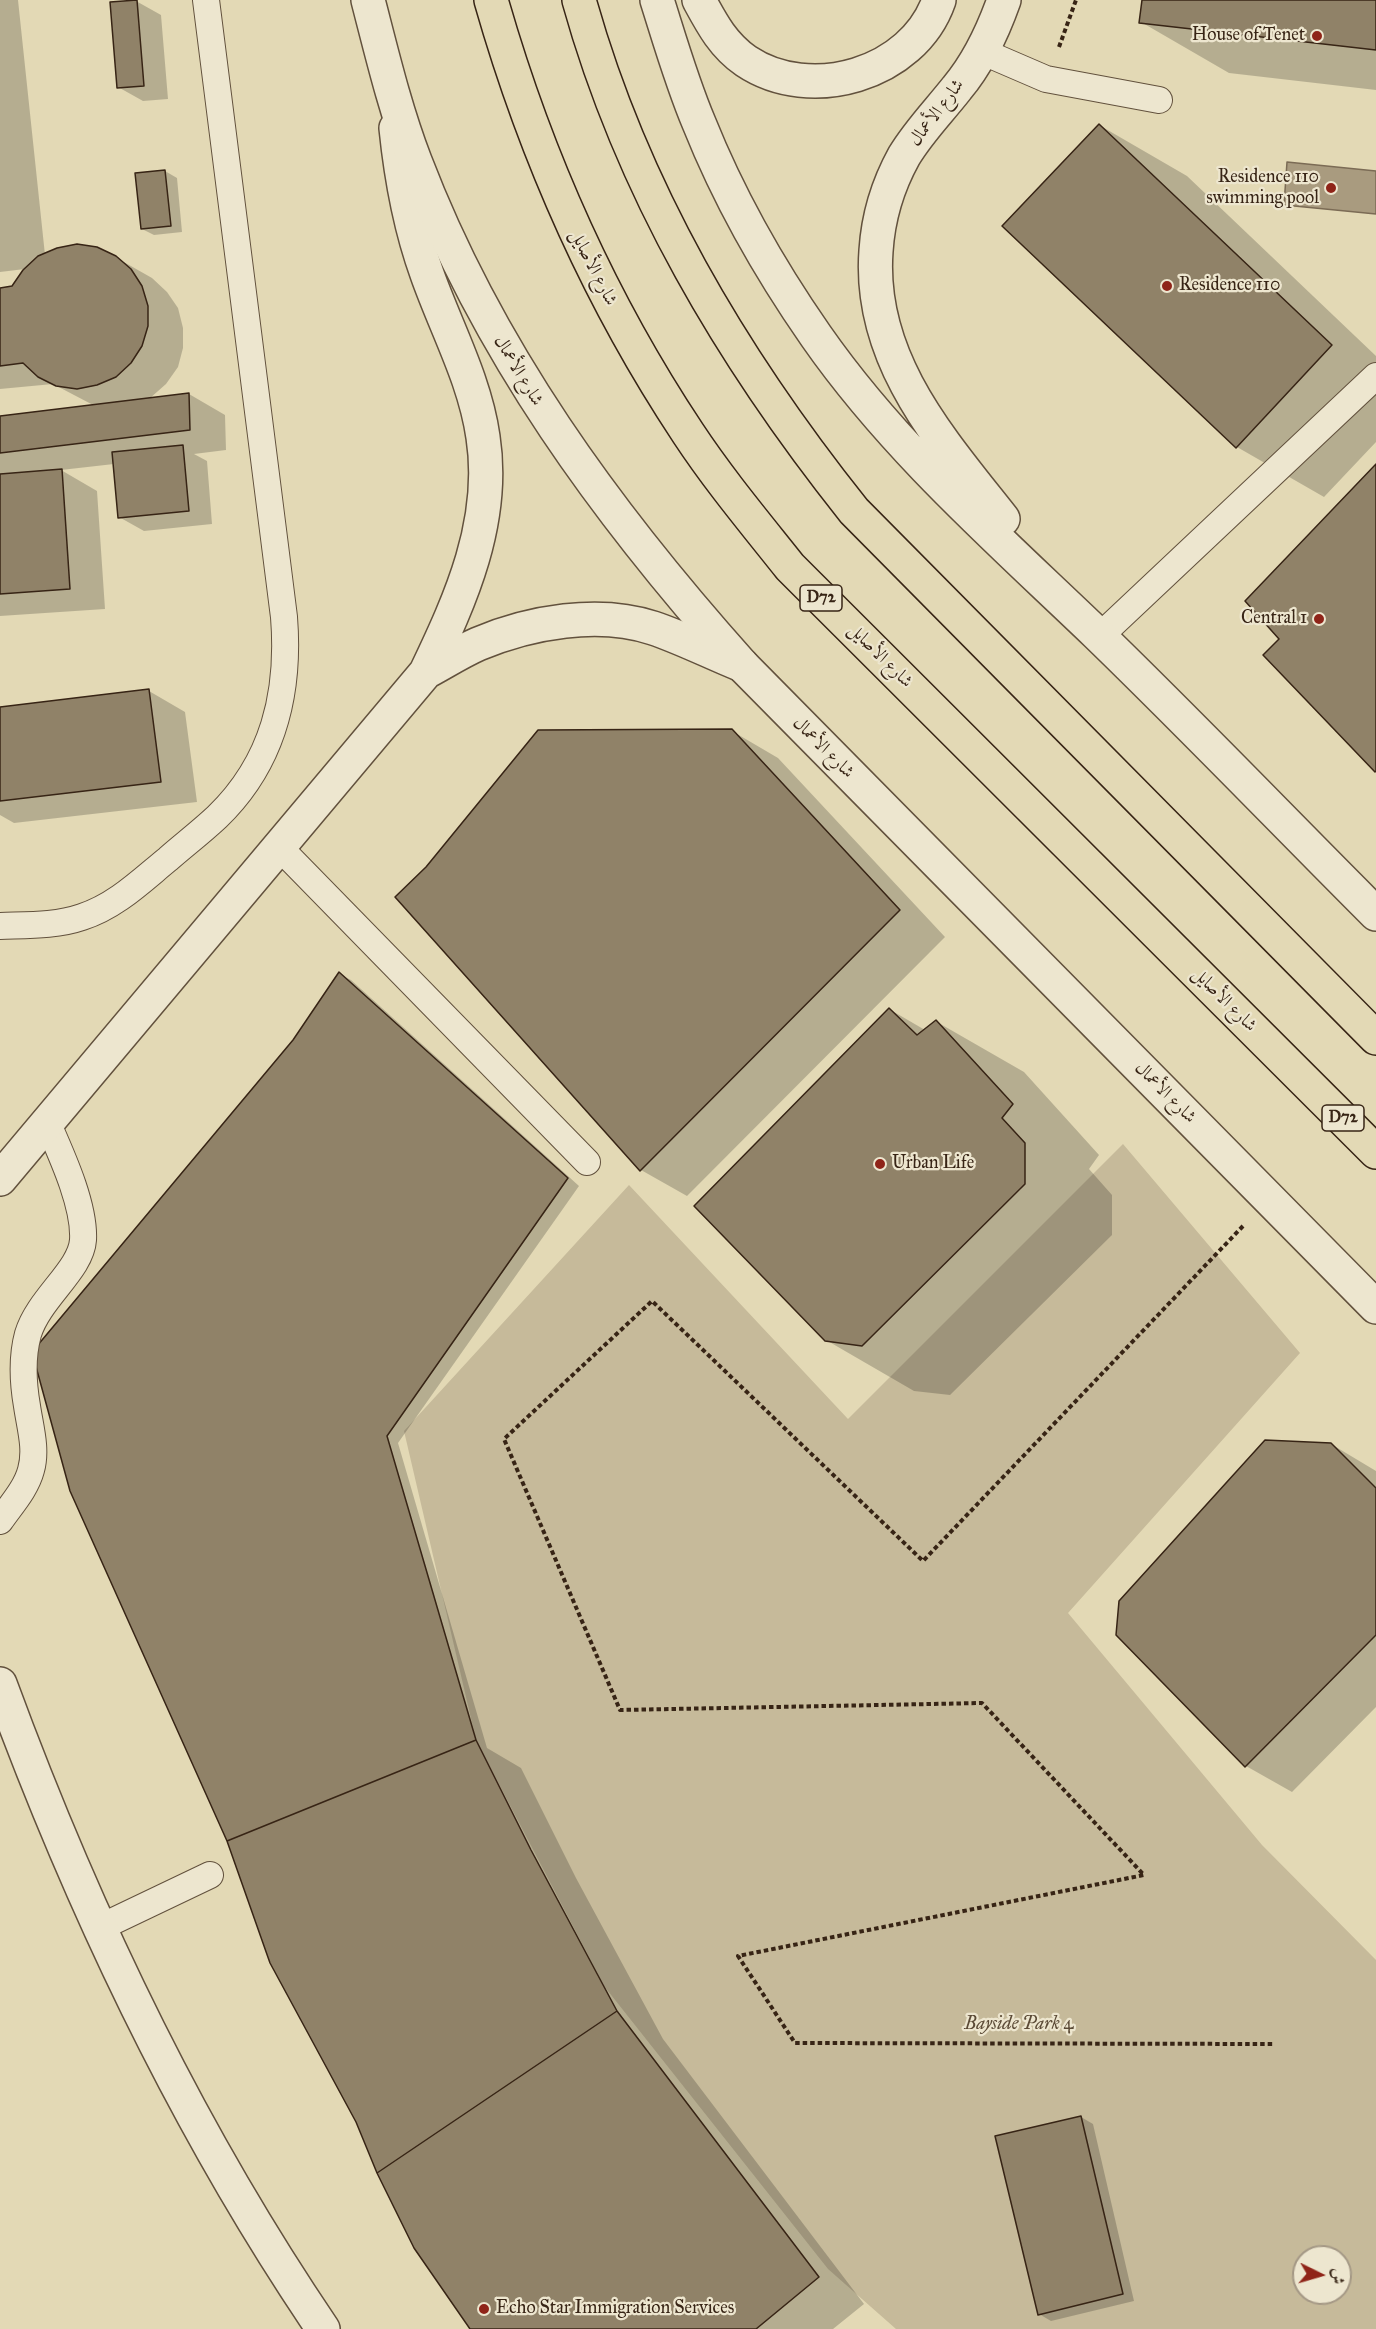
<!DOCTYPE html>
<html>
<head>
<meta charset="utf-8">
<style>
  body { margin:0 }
  #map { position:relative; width:1376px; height:2329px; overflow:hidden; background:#e3d9b5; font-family:"IM FELL Great Primer",Amiri,serif }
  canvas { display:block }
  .north { position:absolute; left:1292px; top:2245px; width:60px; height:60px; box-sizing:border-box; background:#ede6cf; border:2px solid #a49885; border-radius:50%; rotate:95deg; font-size:16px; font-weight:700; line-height:24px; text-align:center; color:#372415 }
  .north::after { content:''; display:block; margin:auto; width:21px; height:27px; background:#8f2418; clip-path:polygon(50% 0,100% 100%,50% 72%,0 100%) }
</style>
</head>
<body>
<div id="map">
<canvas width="1376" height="2329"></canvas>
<div class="north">ش</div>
</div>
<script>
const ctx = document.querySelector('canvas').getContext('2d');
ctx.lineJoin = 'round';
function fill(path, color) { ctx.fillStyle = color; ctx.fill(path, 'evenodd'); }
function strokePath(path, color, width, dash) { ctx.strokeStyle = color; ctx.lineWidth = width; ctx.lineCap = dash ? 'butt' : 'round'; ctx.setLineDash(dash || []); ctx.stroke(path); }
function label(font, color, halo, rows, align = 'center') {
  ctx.font = font + ' "IM FELL Great Primer",Amiri,serif'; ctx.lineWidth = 4.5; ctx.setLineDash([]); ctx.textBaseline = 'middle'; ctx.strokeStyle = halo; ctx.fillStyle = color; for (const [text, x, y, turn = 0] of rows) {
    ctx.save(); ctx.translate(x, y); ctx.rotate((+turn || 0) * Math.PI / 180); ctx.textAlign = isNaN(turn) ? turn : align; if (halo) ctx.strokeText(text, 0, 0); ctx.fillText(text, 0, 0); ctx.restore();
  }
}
const green = new Path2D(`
  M1123,1144L1300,1353L1068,1613L1262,1845L1376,1960V2329H896L828,2269L604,1986L476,1740L404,1431L629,1185L848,1419ZM1304,2257H1340V2293H1304Z`);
const water = new Path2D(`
  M1287,162L1376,171V214L1284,205Z`);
const shadow = new Path2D(`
  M0,0H18L45,255L115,257L152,278L167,292L178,308L183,328V348L178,367L166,384L149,399L189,394L225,415L226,450L194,454L207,461L212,524L144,531L119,517L114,464L61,470L97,491L105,609L0,616V418L95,406L53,384L0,389V290L13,288L25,269L0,272Z
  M1144,0H1376V90L1229,73L1141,22Z
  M136,1L161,15L168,99L143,101L118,87Z
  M1099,125L1187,176L1376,356V442L1324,497L1237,447Z
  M165,171L177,178L182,232L154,235L142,229Z
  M149,691L185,712L197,802L14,823L0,815V709Z
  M732,731L778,758L945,937L687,1196L641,1170L397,897Z
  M339,974L351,980L579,1186L398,1443L487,1748L521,1768L576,1878L663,2039L864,2304L833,2329H472L294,1041Z
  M889,1009L925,1030L937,1022L1024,1072L1099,1155L1089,1169L1112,1195V1235L950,1395L914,1391L826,1340Z
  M1331,1444L1376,1471V1707L1292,1792L1246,1766Z
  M1081,2117L1093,2124L1134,2301L1051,2321L1039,2314Z`);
const building = new Path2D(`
  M137,0L144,86L117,88L110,2Z
  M1142,0H1376V50L1139,23Z
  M1099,124L1332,345L1236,448L1002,226Z
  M165,170L171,226L141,229L135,173Z
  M77,244L97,247L116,256L131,269L142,286L148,306V326L142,346L131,363L116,377L97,385L77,389L56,386L38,377L23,363L0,366V288L12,286L23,270L38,256L57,248Z
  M189,393L190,430L0,453V416Z
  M183,445L189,511L118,518L112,452Z
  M1376,464V771L1375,772L1263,655L1279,639L1245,601Z
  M62,469L70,589L0,594V474Z
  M149,689L161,782L0,801V707Z
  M732,729L900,910L640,1171L395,897L426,867L538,730Z
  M339,972L568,1178L387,1436L476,1740L227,1841L70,1491L32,1352L293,1040Z
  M889,1008L917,1035L936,1020L1013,1104L1002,1118L1025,1143V1184L862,1346L825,1341L694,1206Z
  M1265,1440L1331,1443L1376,1488V1635L1245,1767L1116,1635L1119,1601Z
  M476,1740L531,1850L617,2011L377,2173L356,2122L270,1963L227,1841Z
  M617,2011L819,2277L756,2329H470L414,2248L377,2173Z
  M1081,2116L1123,2294L1038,2315L995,2136Z`);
const path = new Path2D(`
  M1059,47L1076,0
  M1243,1226L923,1561L652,1301L504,1439L620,1710L982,1703L1144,1875L738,1956L795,2043L1274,2044`);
const service = new Path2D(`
  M981,51L1046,79L1159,100
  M1100,636L1376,376
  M279,847L587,1162
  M0,926C27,925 56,926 82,917C116,906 141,881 168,859C184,845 201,832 217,817C274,762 290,693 284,617L206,0
  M0,1521C11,1505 26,1489 31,1470C37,1449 30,1427 27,1406C23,1383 22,1356 28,1334C39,1298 81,1270 83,1240C85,1205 61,1154 47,1122
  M99,1928L210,1875`);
const minor = new Path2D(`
  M426,672C443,663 460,652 478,644C530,622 599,610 653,628C683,638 712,653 742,665
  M0,1179L426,672C461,599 496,521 483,437C475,380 446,328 427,274C410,227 401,177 396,128
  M0,1684C83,1910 187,2129 323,2329`);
const tertiary = new Path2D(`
  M368,0C382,54 395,109 415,161C488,352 607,514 742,665L1376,1307
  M657,0C670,41 682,83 699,123C729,198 770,270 816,336C894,448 998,539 1096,633C1191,725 1283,821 1376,914
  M699,0C712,24 723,45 746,61C810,104 913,75 939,0
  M1003,519C940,439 868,359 876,251C878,219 888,185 904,156C919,131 939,111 957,88C978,63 993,31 1004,0`);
const primary = new Path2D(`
  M491,0C535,154 599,299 688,433C719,480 755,523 790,567L1376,1152
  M579,0C632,190 732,358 854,511L1376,1038`);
const markers = [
  [1317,36,6,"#8f2418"],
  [1331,188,6,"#8f2418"],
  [1167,286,6,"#8f2418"],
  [1319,619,6,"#8f2418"],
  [880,1164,6,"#8f2418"],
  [484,2309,6,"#8f2418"]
];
const shields = [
  [821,598,42],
  [1343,1118,42]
];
const shieldNames = [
  ["D72",821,598],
  ["D72",1343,1118]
];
const poiNames = [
  ["House of Tenet",1305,36],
  ["Residence 110",1319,178],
  ["swimming pool",1319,199],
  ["Residence 110",1179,286,"left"],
  ["Central 1",1307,619],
  ["Urban Life",892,1164,"left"],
  ["Echo Star Immigration Services",496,2309,"left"]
];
const streetNames = [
  ["شارع الأعمال",937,113,-53],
  ["شارع الأصايل",593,268,63],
  ["شارع الأعمال",518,371,59],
  ["شارع الأصايل",880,656,45],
  ["شارع الأعمال",823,748,45],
  ["شارع الأصايل",1224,1000,45],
  ["شارع الأعمال",1165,1093,45]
];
const parkNames = [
  ["Bayside Park 4",1019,2025]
];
fill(green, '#c6ba9a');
fill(water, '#a99b7f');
strokePath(water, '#7b6b55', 1.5);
fill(shadow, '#0003');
fill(building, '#908268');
strokePath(building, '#372415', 1.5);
strokePath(service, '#62513d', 28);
strokePath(minor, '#62513d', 36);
strokePath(tertiary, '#62513d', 36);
strokePath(primary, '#372415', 36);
strokePath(path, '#372415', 4, [4.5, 3]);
strokePath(service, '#ede6cf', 26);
strokePath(minor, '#ede6cf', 33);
strokePath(tertiary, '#ede6cf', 33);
strokePath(primary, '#e3d9b5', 33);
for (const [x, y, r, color] of markers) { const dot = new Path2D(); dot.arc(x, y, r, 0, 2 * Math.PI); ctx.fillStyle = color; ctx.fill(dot); strokePath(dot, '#ede6cf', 2); }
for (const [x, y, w] of shields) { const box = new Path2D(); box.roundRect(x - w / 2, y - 13, w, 26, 4.5); ctx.fillStyle = '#ede6cf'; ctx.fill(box); strokePath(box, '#372415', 1.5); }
label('bold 16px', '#372415', null, shieldNames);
label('18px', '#372415', '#ede6cf', poiNames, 'right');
label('18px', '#372415', '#ede6cf', streetNames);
label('italic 18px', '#5b4a36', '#ede6cf', parkNames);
</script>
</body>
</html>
